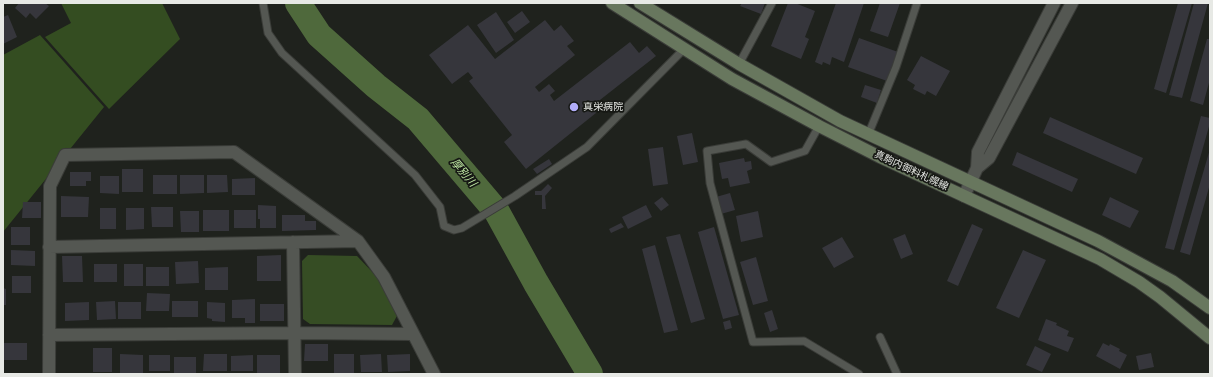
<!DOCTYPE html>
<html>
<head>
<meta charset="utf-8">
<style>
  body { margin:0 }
  #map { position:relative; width:1213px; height:377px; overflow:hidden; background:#1f221d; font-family:Roboto,sans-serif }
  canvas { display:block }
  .frame { position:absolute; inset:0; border:4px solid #e7e9e5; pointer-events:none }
</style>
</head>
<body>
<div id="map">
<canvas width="1213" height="377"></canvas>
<div class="frame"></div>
</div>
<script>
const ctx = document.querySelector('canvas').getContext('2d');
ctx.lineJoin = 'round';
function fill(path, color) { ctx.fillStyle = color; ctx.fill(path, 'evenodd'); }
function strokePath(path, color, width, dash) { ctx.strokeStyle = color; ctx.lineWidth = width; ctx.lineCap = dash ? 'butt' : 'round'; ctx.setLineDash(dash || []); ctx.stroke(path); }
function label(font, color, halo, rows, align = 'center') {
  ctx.font = font + ' Roboto,"Noto Sans JP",sans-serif'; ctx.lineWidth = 3.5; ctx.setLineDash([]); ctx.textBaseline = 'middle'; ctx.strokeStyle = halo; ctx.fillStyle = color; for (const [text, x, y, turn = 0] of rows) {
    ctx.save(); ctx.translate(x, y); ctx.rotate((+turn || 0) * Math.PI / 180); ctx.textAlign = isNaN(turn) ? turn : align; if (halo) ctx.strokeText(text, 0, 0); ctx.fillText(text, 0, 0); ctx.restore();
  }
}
const green = new Path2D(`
  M308,255L357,256L380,280L398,314L392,325L310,324L303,319L302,261Z`);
const forest = new Path2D(`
  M61,3H162L180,39L109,109L45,37L71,23Z
  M40,35L104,107L3,232V55Z`);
const river = new Path2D(`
  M298,3L319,35L376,86L418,119L497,212L536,283L590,374`);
const building = new Path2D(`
  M19,3H45L49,6L36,19L30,13L26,18L15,8Z
  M742,3H765L761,14L740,6Z
  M788,3H795L815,11L805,37L809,39L801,59L771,46Z
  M836,3H864L844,62L832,57L830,65L823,62L822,65L815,62Z
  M880,3H900L888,37L870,31Z
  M1178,3H1192L1166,93L1154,89Z
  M1194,3H1208L1182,98L1169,95Z
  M522,11L530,22L515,33L507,22Z
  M496,12L514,40L496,53L477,25Z
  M8,15L17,37L3,44V17Z
  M545,20L554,31L561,25L574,41L567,46L575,55L535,87L539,92L549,84L555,91L550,95L554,101L630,42L639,53L647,46L656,56L591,107L596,113L526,169L504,142L512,135L469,81L473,78L468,72L452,84L429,55L468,25L495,59Z
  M859,38L898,52L887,81L848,67Z
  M1207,39H1210V79L1203,105L1190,101Z
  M921,56L950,71L936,96L927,91L925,95L913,89L915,85L907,80Z
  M865,85L881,90L877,103L861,97Z
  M1201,116L1210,118V123L1174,250L1165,248Z
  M1050,117L1143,158L1136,174L1043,133Z
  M692,133L698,162L683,165L677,136Z
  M663,147L668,184L653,186L648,149Z
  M1210,149V184L1190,255L1180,252Z
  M1017,152L1078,179L1072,192L1012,165Z
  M744,158L745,162L751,161L752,169L747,171L750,183L730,187L728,178L722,179L719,163Z
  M549,159L552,164L537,174L533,169Z
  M122,169H143V192H122Z
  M70,172H91V181H86V186H70Z
  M153,175H177V194H153Z
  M180,175H204V193L180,194Z
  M207,175H227L228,192L207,193Z
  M100,176H119V194L100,193Z
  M255,178V195H232V179Z
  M548,184L552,188L545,196L546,209H542V195H535V191H541Z
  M730,193L735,210L721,214L716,197Z
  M61,196L89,197L88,217H61Z
  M662,197L669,205L661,211L654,203Z
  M1110,197L1139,211L1130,228L1102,215Z
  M23,202H41V218H22Z
  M258,205L276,206V228H260V219H258Z
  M646,205L652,217L628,229L622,217Z
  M151,207H173V227H152Z
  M100,208H116V229H100Z
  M126,208H144V229L126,230Z
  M203,210H229V231H203Z
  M234,210H256V228H234Z
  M180,211H199V232H181Z
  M758,211L763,237L741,242L736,216Z
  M282,215H305V221H316V230L282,231Z
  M621,223L624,227L611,233L609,229Z
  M972,224L983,229L958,286L947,281Z
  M11,227H30V245H11Z
  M714,227L739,315L723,319L698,232Z
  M680,234L705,319L691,323L666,237Z
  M905,234L913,254L901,259L893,239Z
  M842,237L854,257L834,268L822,248Z
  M655,245L678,330L664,333L642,249Z
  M11,250L35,251V266L11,265Z
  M1023,250L1046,260L1019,318L996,308Z
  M281,255V281H257V256Z
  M62,256H82L83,282H63Z
  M756,257L768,301L753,305L740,262Z
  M198,261L199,283L176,284L175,262Z
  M94,264H117V282H94Z
  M124,264H143V286H124Z
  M146,267H169V286H146Z
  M228,267V290H205V268Z
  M12,276H31V293H12Z
  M3,288L6,289V305H3Z
  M147,293L170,294L169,311H146Z
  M255,299V323H245V318H232V300Z
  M115,301L116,319L97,320L96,302Z
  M172,301H198V317H172Z
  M89,302V320L65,321V303Z
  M118,302H141V319H118Z
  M207,302L225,303V322L212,321V319L207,318Z
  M260,304H284V321H260Z
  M772,310L778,329L770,332L764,313Z
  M1046,319L1057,323L1056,325L1069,331L1067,336L1074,338L1068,352L1038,340Z
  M730,320L732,328L725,330L723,322Z
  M3,343H27V360H3Z
  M1103,343L1109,346L1110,344L1120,349L1119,351L1127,355L1120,369L1096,356Z
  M305,344H328V361H304Z
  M1035,346L1051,354L1042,372L1026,365Z
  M93,348H112V372H93Z
  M1151,353L1154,367L1139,370L1136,356Z
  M120,354L143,355V373H120Z
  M204,354H227V371H203Z
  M334,354H354V374H334Z
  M381,354L382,372H361L360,355Z
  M410,354V371L388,372L387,355Z
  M149,355H170V371H149Z
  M253,355V371H231V356Z
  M257,355H280V373H257Z
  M174,357H196V373H174Z`);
const lane = new Path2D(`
  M263,3L268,33L282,53L415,175L440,207L444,226L454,230L462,228L515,196L587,147L684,49
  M739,64L772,3
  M819,126L805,151L771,162L746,144L707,151L710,183L753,342L804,341L859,374
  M868,135L896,67L917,3
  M880,337L897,374`);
const street = new Path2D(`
  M977,168L989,158L1072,3
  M964,196L977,168L978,152L1054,3
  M293,242L295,374
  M49,247L358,241
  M49,335L295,333L412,334
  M49,374L50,186L65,155L234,152L358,241L384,277L434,374`);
const secondary = new Path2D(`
  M612,3L732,79L819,126L880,157L1100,259L1139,282L1160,297L1210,338
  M640,3L739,64L840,121L1098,241L1172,281L1210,308`);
const markers = [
  [574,107,5,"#b2adf9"]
];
const poiNames = [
  ["真栄病院",583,107]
];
const streetNames = [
  ["真駒内御料札幌線",911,171,25]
];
const waterNames = [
  ["厚別川",463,173,50]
];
fill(green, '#364d24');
fill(forest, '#344d21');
strokePath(river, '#4f693c', 26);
fill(building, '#36363c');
strokePath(lane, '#3a3c38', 9);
strokePath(street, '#3a3c38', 14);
strokePath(secondary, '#3a3c38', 14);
strokePath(lane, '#545752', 7);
strokePath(street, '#545752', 12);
strokePath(secondary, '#68775e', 12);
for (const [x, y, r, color] of markers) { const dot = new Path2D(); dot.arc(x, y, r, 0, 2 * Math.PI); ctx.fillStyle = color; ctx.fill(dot); strokePath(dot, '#161814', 1.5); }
label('10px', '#e7e9e5', '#161814', poiNames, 'left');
label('10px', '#e7e9e5', '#161814', streetNames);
label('italic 11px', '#c7f1a9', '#161814', waterNames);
</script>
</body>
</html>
